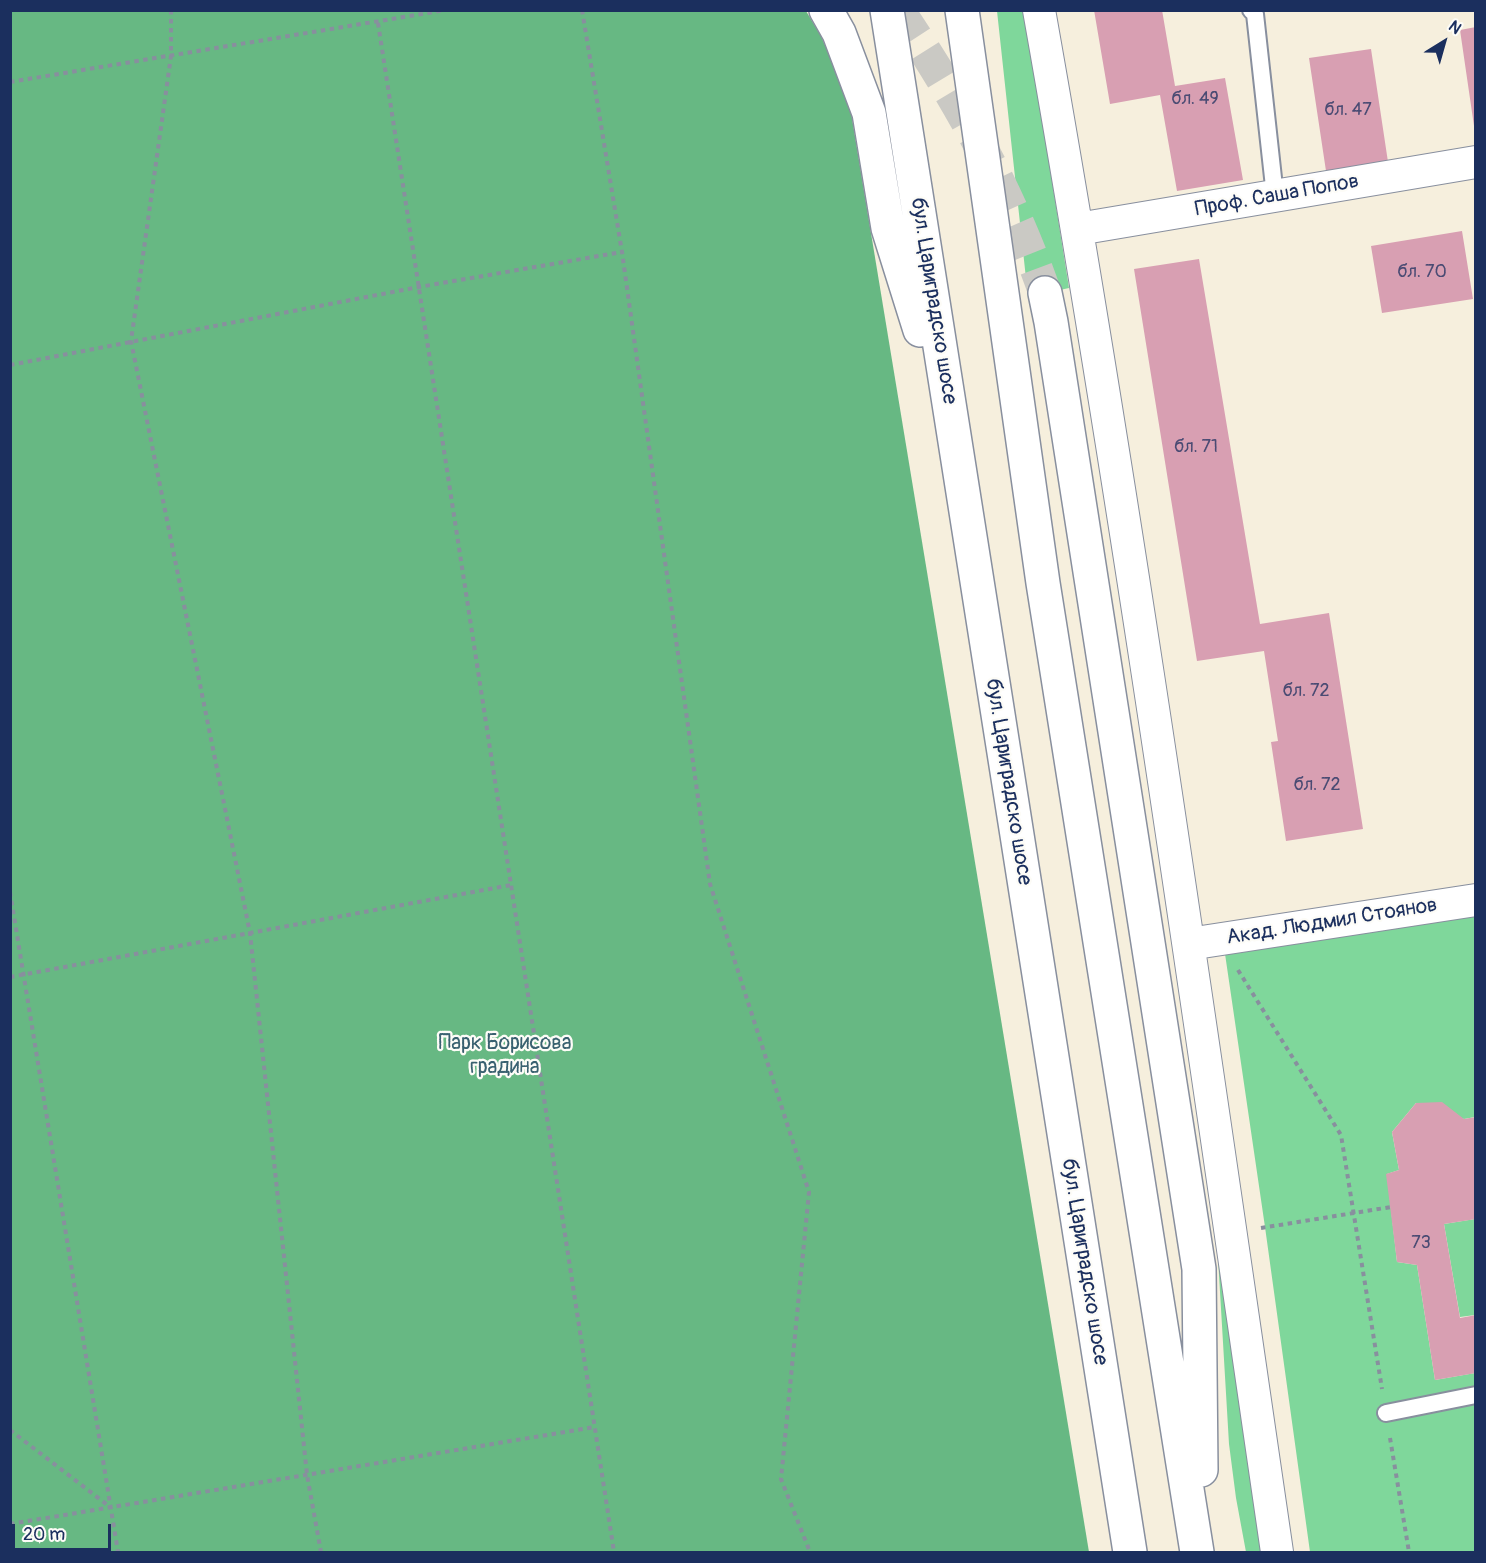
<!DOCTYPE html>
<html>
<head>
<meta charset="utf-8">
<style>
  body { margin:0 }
  #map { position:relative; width:1486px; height:1563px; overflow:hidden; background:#f6efdd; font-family:Pangolin,sans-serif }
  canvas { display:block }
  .frame { position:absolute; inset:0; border:12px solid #1b2f5e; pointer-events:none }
  .north { position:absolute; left:1414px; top:12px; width:60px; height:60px; -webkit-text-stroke:4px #fdfcf7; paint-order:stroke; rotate:37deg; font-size:16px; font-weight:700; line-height:24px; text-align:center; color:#1b2f5e }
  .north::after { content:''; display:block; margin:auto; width:21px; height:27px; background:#1b2f5e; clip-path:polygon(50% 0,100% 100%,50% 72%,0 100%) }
  .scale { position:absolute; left:12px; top:1524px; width:99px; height:27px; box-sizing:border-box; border:3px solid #1b2f5e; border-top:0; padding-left:8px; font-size:18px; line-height:21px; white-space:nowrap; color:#1b2f5e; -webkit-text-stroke:4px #fdfcf7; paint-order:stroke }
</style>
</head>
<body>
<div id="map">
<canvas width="1486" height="1563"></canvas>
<div class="frame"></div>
<div class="north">N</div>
<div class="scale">20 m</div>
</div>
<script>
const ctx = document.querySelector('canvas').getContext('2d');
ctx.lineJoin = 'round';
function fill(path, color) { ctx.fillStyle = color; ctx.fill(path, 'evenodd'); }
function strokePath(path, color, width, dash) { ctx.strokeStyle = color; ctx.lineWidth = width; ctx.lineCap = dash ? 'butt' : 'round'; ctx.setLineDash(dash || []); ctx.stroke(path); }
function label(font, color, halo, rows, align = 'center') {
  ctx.font = font + ' Pangolin,sans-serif'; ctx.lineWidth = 4.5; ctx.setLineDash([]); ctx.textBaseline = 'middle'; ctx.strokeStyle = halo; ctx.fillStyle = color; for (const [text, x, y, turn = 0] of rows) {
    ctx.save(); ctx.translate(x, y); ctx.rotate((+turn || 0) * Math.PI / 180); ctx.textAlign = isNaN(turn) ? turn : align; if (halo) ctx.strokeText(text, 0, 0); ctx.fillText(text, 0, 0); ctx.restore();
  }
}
const green = new Path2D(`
  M997,11H1025L1069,288L1028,297Z
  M1475,905V1117L1464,1119L1416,1103L1392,1132L1399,1170L1387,1174L1397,1262L1417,1265L1435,1380L1475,1373V1552H1310L1265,1227L1224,947Z
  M1199,1121L1262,1552H1246L1236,1498L1229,1444L1218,1258Z
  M1475,1219V1315L1460,1317L1444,1224Z`);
const forest = new Path2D(`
  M11,11H806L821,36L849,100L1089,1552H11Z`);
const building = new Path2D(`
  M1094,10H1162L1175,86L1225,78L1243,180L1177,191L1160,95L1110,104Z
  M1476,27V126H1474L1460,30Z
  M1371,49L1388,162L1326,171L1309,58Z
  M1462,231L1473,299L1382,313L1371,246Z
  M1199,259L1260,624L1329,613L1363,829L1286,841L1271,742L1278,741L1264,651L1197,661L1134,269Z
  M1442,1102L1464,1119L1476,1117V1219L1444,1224L1460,1318L1476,1315V1373L1435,1380L1417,1265L1397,1262L1386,1174L1399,1170L1392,1132L1416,1103Z`);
const trunkTunnel = new Path2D(`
  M898,10C958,99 1010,192 1045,293`);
const path = new Path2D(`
  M171,10V56L131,341L250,933L307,1475L321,1552
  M582,10L622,252L710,884L809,1192L781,1479L810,1552
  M378,23L614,1552
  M10,82L446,10
  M10,365L419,287L622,252
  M10,892L118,1552
  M1238,970L1341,1135L1382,1389
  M10,977L511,885
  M1261,1228L1391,1207
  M10,1430L110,1507
  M1390,1438L1409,1552
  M10,1524L595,1427`);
const service = new Path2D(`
  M1251,10L1255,14L1275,196
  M1386,1413L1476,1395`);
const minor = new Path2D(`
  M1039,10C1130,523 1202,1038 1277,1552
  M1078,229L1476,162
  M1189,944L1476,900`);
const trunk = new Path2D(`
  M826,10L839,33L869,113L888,228L920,330
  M887,10L1130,1552
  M962,10L1043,583L1197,1552
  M1045,293L1051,322L1199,1269L1201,1470`);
const numberNames = [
  ["бл. 49",1195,99],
  ["бл. 47",1348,110],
  ["бл. 70",1422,272],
  ["бл. 71",1196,447],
  ["бл. 72",1306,691],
  ["бл. 72",1317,785],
  ["73",1421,1243]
];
const streetNames = [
  ["Проф. Саша Попов",1277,196,-10],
  ["бул. Цариградско шосе",933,301,81],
  ["бул. Цариградско шосе",1008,782,81],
  ["Акад. Людмил Стоянов",1332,922,-9],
  ["бул. Цариградско шосе",1084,1262,81]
];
const parkNames = [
  ["Парк Борисова",505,1044],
  ["градина",505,1068]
];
fill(green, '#7fd79b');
fill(forest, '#67b883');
fill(building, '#d89fb2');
strokePath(trunkTunnel, '#cac9c4', 33, [33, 16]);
strokePath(service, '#888f9e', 20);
strokePath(minor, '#888f9e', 34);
strokePath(trunk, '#888f9e', 36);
strokePath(path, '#888f9e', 4, [4.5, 4.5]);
strokePath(service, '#fff', 16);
strokePath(minor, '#fff', 32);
strokePath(trunk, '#fff', 33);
label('18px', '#4a4b73', null, numberNames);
label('21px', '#1b2f5e', '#fdfcf7', streetNames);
label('21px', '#396170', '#fdfcf7', parkNames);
</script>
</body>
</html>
